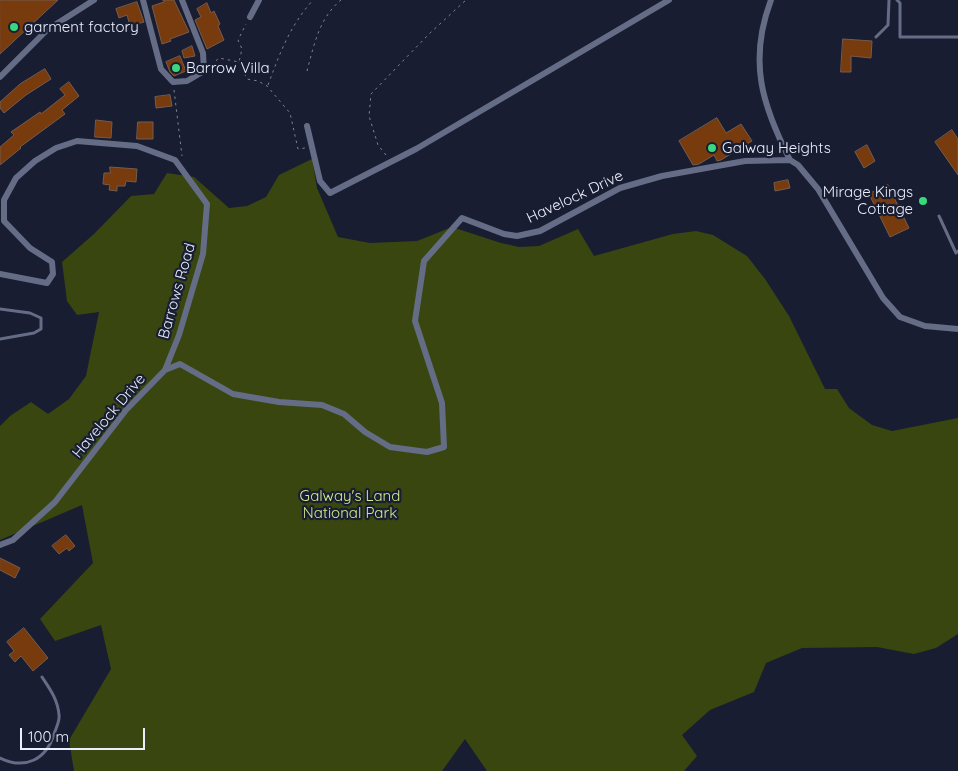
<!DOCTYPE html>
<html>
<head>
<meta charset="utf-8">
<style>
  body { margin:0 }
  #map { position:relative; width:958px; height:771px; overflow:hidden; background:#181d32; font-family:Quicksand,sans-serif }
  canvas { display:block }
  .scale { position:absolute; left:20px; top:728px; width:125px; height:22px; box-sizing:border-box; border:2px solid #eaeffd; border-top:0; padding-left:6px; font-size:15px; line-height:18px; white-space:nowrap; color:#eaeffd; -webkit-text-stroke:4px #181d32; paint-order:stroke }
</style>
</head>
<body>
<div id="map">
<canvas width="958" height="771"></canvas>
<div class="scale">100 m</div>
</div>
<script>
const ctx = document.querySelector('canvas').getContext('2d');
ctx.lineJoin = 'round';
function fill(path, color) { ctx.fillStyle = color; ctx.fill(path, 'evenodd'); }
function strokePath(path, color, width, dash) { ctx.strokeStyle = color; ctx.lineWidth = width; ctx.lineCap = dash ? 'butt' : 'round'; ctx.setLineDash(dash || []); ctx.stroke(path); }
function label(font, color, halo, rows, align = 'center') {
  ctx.font = font + ' Quicksand,sans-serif'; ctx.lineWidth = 4.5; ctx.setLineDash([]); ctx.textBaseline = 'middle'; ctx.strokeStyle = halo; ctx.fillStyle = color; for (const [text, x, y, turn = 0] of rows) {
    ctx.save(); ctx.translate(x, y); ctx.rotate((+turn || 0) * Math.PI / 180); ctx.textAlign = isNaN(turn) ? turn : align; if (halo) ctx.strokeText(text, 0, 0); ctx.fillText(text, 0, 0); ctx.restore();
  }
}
const green = new Path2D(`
  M312,159L317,188L338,237L370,243L417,241L452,227L501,243L519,247L539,246L578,229L594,256L673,234L696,231L713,235L747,256L765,279L789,316L825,389H837L849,408L872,425L892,431L958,418V634L936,648L914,654L877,647L802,648L766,663L754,692L710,710L682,735L697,756L684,771H487L465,739L442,771H74L69,740L111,669L101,625L55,641L40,619L93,563L82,505L0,540V426L10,416L31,402L48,414L69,399L86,376L99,312L77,315L67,301L62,262L95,233L131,196L154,194L167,173L194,177L229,208L247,206L266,197L279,175Z`);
const building = new Path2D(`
  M0,0H58L0,54Z
  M163,0H174L189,32L170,39L171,41L162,44L152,6L164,2Z
  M137,2L144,22L130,26L127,15L119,18L116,9Z
  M207,3L211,13L214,11L220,24L218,26L224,40L207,49L195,20L201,17L197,9Z
  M843,39L872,41L871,58L851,56V72H841Z
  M192,46L195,56L184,58L182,51Z
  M180,56L186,71L174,76L170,72L166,62Z
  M45,69L51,79L26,95L4,113L0,108V102L20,84Z
  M69,82L79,96L62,110L65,114L20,147L21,148L0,165V147L14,135L11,132L40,112L41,114L65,95L60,89Z
  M170,95L172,106L156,108L155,97Z
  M717,118L726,133L741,124L752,141L721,160L717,161L714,155L699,164L693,165L679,141Z
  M96,120L112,122L111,138L95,137Z
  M138,122H153V139H137Z
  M952,130L958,139V175L935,142Z
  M867,145L875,161L864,168L855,152Z
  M110,167L137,169L136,182L126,181L125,186H117V191L109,190L110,185L103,184L104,173H110Z
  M788,180L790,188L775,191L774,183Z
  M888,185L909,228L890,237L869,194Z
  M66,535L75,546L69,551L67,548L59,554L52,546Z
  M0,558L20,568L15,578L0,570Z
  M24,628L48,658L33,671L21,656L15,662L9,655L14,651L7,642Z`);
const path = new Path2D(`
  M239,62L247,79L258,81L267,86L290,113L298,149L305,148
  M211,65L219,58L239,62L242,49L238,40L246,24
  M307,71C314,45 319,18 341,0
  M268,85C280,53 289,27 313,0
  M174,90L182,156
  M386,155L378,145L369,116L371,94L429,34L466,0`);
const lane = new Path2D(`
  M897,0L900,3V37H958
  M876,37L888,25L889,0
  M939,216L956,253L958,251
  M0,309L30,313L41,318V329L34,333L0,339
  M0,758C25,770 46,760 54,734C56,728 60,721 59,715C58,700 50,689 42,677`);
const street = new Path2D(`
  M143,0L161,69L173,82L187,81L204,71L203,53L182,0
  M771,0C748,61 762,105 790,160
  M250,17L259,0
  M0,77L47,30L94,0
  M307,126L320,181L330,193L416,149L669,0
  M0,274L47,283L53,274L52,262L30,248L4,221V200L16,178L35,161L56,148L77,141L137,146L175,160L207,204L203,254L179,335L165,370
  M0,545L13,540L55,502L126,410L165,370L180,364L233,394L279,402L322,405L344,414L365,432L390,447L427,452L444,447L442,403L415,321L424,261L462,218L504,234L517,236L540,231L620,188L662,176L745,161L790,160L798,165L818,189L883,298L900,317L925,326L958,329`);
const markers = [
  [14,27,5,"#39d87f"],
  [176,68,5,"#39d87f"],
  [712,148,5,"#39d87f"],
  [923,201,5,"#39d87f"]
];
const poiNames = [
  ["garment factory",24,27],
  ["Barrow Villa",186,68],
  ["Galway Heights",722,148],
  ["Mirage Kings",913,192,"right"],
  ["Cottage",913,209,"right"]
];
const streetNames = [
  ["Havelock Drive",575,197,-25],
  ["Barrows Road",177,291,-74],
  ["Havelock Drive",109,416,-50]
];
const parkNames = [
  ["Galway's Land",350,496],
  ["National Park",350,513]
];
fill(green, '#394610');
fill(building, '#783b0e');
strokePath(building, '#765c4d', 1);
strokePath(path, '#7e8395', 1, [2.5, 4]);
strokePath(lane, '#656c85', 3);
strokePath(street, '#656c85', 6);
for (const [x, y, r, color] of markers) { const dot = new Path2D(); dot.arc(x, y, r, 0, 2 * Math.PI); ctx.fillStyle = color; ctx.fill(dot); strokePath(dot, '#181d32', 2); }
label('15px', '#eaeffd', '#181d32', poiNames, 'left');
label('15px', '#eaeffd', '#181d32', streetNames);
label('15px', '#d2ee88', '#181d32', parkNames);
</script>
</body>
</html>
